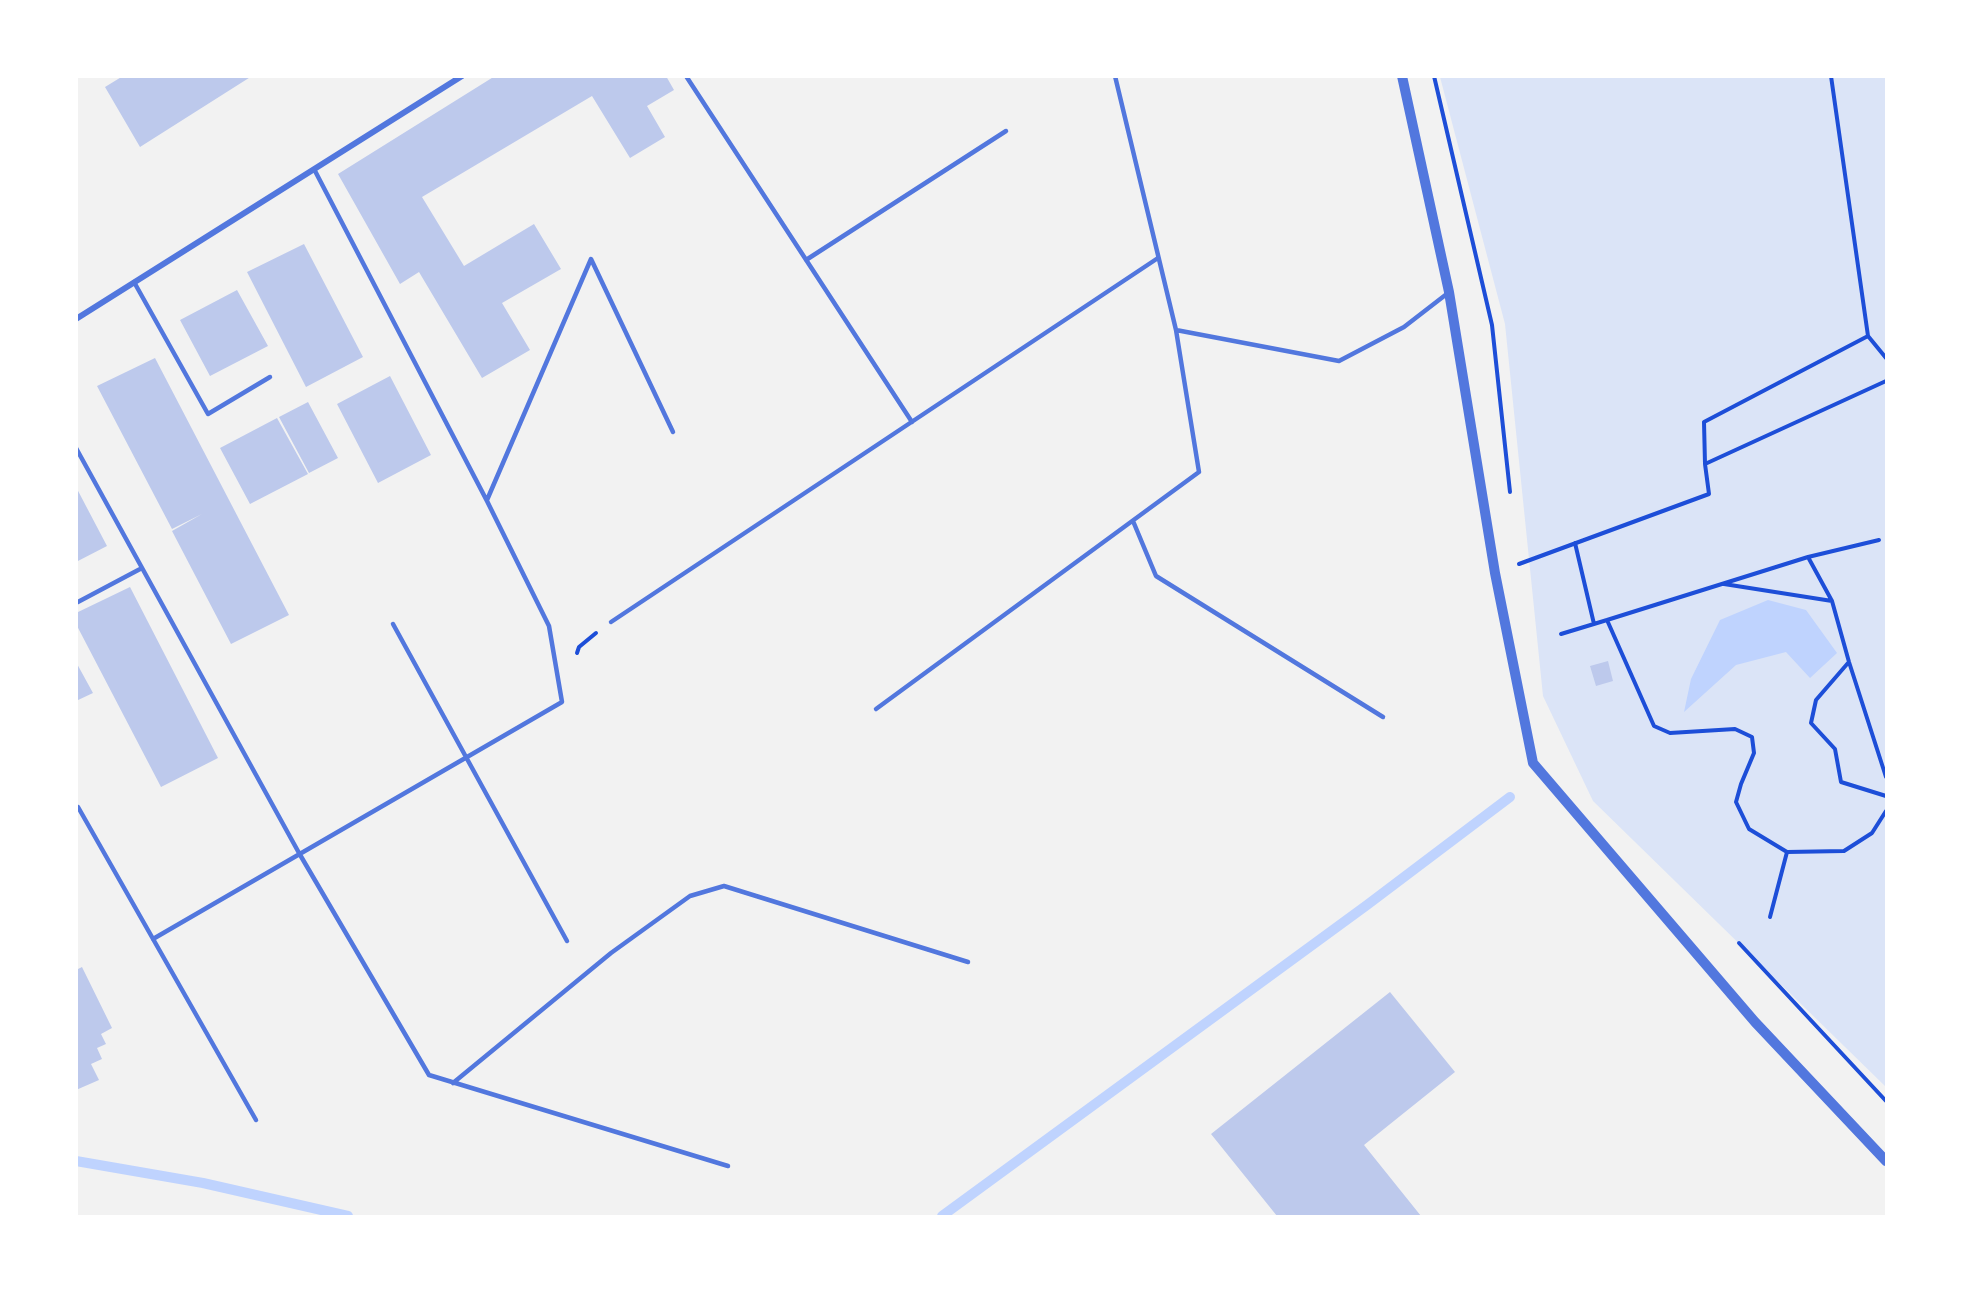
<!DOCTYPE html>
<html>
<head>
<meta charset="utf-8">
<style>
  body { margin:0 }
  #map { position:relative; width:1963px; height:1293px; overflow:hidden; background:#f2f2f2; font-family:Georgia,serif }
  canvas { display:block }
  .frame { position:absolute; inset:0; border:78px solid #fff; pointer-events:none }
</style>
</head>
<body>
<div id="map">
<canvas width="1963" height="1293"></canvas>
<div class="frame"></div>
</div>
<script>
const ctx = document.querySelector('canvas').getContext('2d');
ctx.lineJoin = 'round';
function fill(path, color) { ctx.fillStyle = color; ctx.fill(path, 'evenodd'); }
function strokePath(path, color, width, dash) { ctx.strokeStyle = color; ctx.lineWidth = width; ctx.lineCap = dash ? 'butt' : 'round'; ctx.setLineDash(dash || []); ctx.stroke(path); }
const green = new Path2D(`
  M1440,77H1886V1087L1593,801L1543,696L1505,324Z`);
const water = new Path2D(`
  M1768,600L1806,610L1837,653L1810,678L1786,652L1736,665L1684,712L1691,679L1720,620Z`);
const stream = new Path2D(`
  M76,1161L203,1183L348,1216
  M942,1216L1367,905L1510,797`);
const building = new Path2D(`
  M123,76H252L140,147L105,87Z
  M495,76H666L674,90L647,106L665,137L630,158L592,96L422,197L464,266L534,224L561,269L502,303L530,350L482,378L419,272L400,284L338,174Z
  M304,244L363,357L306,387L247,272Z
  M237,290L268,346L210,376L180,320Z
  M155,358L289,615L231,644L172,531L202,514L172,529L97,386Z
  M390,376L431,455L378,483L337,404Z
  M308,402L338,458L309,473L279,417Z
  M277,418L308,474L250,504L220,448Z
  M76,487L107,546L76,562Z
  M130,587L218,758L161,787L76,624V613Z
  M1608,661L1613,681L1596,686L1590,666Z
  M76,662L93,693L76,701Z
  M82,967L112,1028L101,1034L106,1044L97,1048L102,1059L91,1064L99,1080L76,1090V970Z
  M1390,992L1455,1072L1364,1145L1421,1216H1277L1211,1134Z`);
const path = new Path2D(`
  M1434,76L1492,325L1510,492
  M1831,76L1868,336L1886,358
  M1705,464L1704,422L1868,336
  M1879,540L1808,557L1607,620L1654,726L1670,733L1735,729L1752,737L1754,753L1741,784L1736,802L1749,829L1787,852L1844,851L1872,833L1886,811
  M1575,543L1594,624
  M1808,557L1832,601L1849,662L1886,777
  M1519,564L1709,494L1705,464L1886,381
  M1724,584L1832,601
  M1561,634L1607,620
  M577,653L579,647L596,633
  M1848,663L1816,700L1811,723L1835,749L1841,782L1886,796
  M1770,917L1787,852
  M1739,943L1886,1101`);
const service = new Path2D(`
  M686,76L912,422
  M806,260L1006,131
  M134,282L208,414L270,377
  M1176,330L1339,361L1404,327L1448,293
  M76,448L299,853L429,1075L728,1166
  M487,500L591,259L673,432
  M1133,521L1156,576L1383,717
  M76,603L142,568
  M611,622L1158,258
  M393,624L567,941
  M876,709L1199,472L1176,330L1115,76
  M78,807L256,1120
  M153,939L562,702L549,626L487,501L314,169
  M453,1083L611,953L690,896L724,886L968,962`);
const minor = new Path2D(`
  M76,319L462,76`);
const tertiary = new Path2D(`
  M1402,76L1449,292L1495,573L1533,763L1755,1022L1886,1161`);
fill(green, '#dbe4f7');
fill(water, '#bfd3fe');
strokePath(stream, '#bfd3fe', 10);
fill(building, '#bdc9ec');
strokePath(path, '#1d4ed8', 4);
strokePath(service, '#5277de', 4.5);
strokePath(minor, '#5277de', 6);
strokePath(tertiary, '#5277de', 10);
</script>
</body>
</html>
